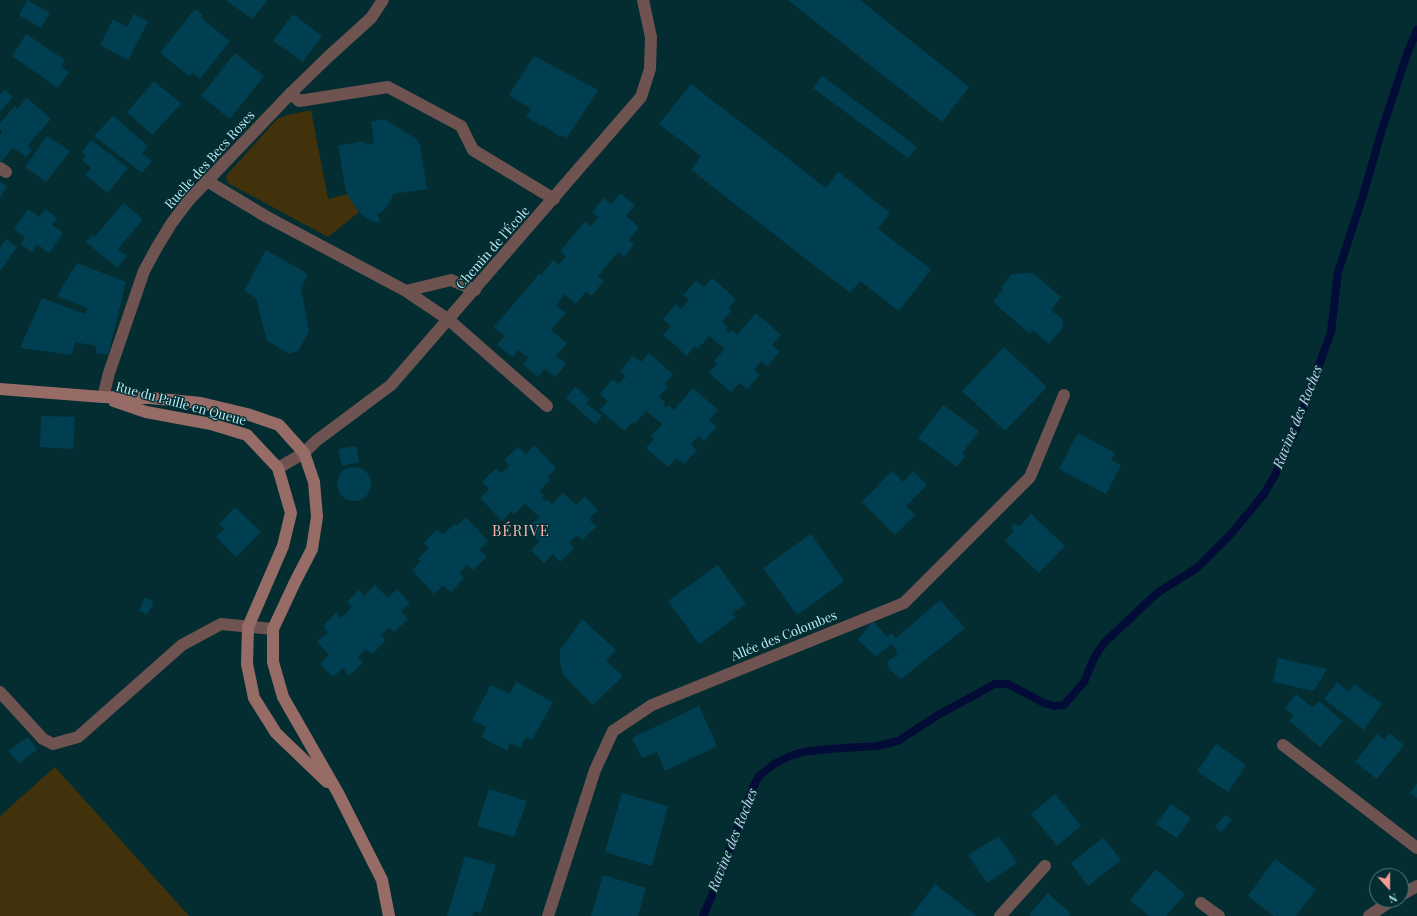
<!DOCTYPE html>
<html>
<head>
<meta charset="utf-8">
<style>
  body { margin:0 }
  #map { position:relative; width:1417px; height:916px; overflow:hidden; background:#032d31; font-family:"Playfair Display",serif }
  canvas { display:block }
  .north { position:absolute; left:1369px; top:868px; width:40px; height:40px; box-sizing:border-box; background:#032d31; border:1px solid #4b7a7f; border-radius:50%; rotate:159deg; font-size:11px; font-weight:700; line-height:16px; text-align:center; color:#b8edf4 }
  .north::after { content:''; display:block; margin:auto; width:14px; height:18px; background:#f59c94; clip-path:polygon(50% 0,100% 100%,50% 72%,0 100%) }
</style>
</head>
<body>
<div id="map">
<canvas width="1417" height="916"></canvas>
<div class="north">N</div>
</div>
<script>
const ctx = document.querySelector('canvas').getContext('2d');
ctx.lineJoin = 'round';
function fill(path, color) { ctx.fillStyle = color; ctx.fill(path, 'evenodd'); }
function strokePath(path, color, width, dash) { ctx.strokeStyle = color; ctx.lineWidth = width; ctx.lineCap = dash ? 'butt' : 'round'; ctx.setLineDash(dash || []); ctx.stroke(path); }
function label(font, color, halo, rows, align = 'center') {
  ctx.font = font + ' "Playfair Display",serif'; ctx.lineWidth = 3; ctx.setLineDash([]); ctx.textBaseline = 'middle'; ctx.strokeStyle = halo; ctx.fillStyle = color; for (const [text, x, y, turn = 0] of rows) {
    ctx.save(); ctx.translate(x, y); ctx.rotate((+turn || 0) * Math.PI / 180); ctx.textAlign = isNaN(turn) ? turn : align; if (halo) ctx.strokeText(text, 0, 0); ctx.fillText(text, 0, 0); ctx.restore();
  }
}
const green = new Path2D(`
  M311,110L328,199L348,194L359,212L328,237L228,183L226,176L277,119L288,115Z
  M55,767L189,916H0V816Z`);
const stream = new Path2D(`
  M703,916L717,884L753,787L759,776L774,764L790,756L803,752L829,749L877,746L898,741L938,715L995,684H1008L1044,703L1054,706L1064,705L1084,682L1095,656L1104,643L1157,593L1197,568L1231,534L1264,494L1275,475L1296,429L1331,332L1338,272L1362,199L1381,133L1407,54L1417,30`);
const building = new Path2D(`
  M28,0L50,13L41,28L19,15Z
  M226,0H268L252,19Z
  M788,0H860L969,87L942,122Z
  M195,9L203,15L201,18L230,41L200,79L193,73L189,76L160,53Z
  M134,14L148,22L128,60L100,45L113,19L127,27Z
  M293,14L322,36L303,62L273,41Z
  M26,34L65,60L61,66L69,72L58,88L12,56Z
  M235,53L264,76L230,119L201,96Z
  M534,56L598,90L566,139L562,135L560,137L543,125L541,126L526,116L531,109L509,95Z
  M822,76L917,147L908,158L813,88Z
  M154,81L181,104L152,135L127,112Z
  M691,84L826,188L838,172L890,213L878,229L931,269L899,311L860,281L850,293L691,170L701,156L659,124Z
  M5,90L13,97L0,112V93L1,94Z
  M27,98L51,119L28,145L32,150L26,157L13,148L1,162L0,161V135L2,132L0,129V123L15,106L17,109Z
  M113,116L148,146L142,153L152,161L142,173L94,136Z
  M384,119L415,138L420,144L427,189L393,194L390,202L385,209L378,214L380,223L371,221L363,215L356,208L350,199L346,191L338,146L364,141V145L374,143L371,122Z
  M47,136L70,151L46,182L25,167Z
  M91,140L128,168L108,193L85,175L91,168L82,160L86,155L82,152Z
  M0,182L7,186L0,198Z
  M620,193L635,205L626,216L639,227L629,240L634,244L624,257L618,252L598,276L604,281L591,296L586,291L576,304L564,294L556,305L566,313L551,330L567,343L556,356L566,364L555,377L545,369L538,377L523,364L528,358L518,350L513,357L497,345L505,336L494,327L539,274L541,275L553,260L559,265L566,256L560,251L585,221L591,226L598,217L592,212L604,198L611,204Z
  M123,203L143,219L118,249L127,256L117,268L86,242L92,235L95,237Z
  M28,209L39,217L45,209L57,218L52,225L63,233L49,253L37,244L32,252L21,244L25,237L14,229Z
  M6,239L17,247L0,271V248Z
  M266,250L308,274L301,287L309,331L298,351L290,354L267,341L256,298L244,291Z
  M77,263L126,282L108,355L96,353V346L75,342L72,355L20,348L42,298L85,314L87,308L57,296Z
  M1033,273L1061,297L1051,310L1062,319L1063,328L1049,344L1033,330L1030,334L993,302L1003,289L1001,287L1012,274Z
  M712,278L736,299L728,309L731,311L722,322L728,327L726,330L729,333L732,330L737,335L756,313L781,335L772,345L780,351L767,366L761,361L754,370L760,375L747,389L739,383L731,392L709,373L717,363L714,361L725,349L709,336L698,349L694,346L687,356L663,335L671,326L663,319L676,304L681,309L689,300L683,295L696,281L704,287Z
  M1004,347L1047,387L1005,431L962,391Z
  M649,353L673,374L665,384L668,386L659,397L665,402L663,405L666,408L669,405L674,410L693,388L718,410L709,420L717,426L704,441L698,436L691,445L697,450L684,464L676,458L668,467L646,448L654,439L651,436L662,424L646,411L635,424L632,422L624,431L600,410L608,401L600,394L613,379L618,384L626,376L620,371L633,356L641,362Z
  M575,387L590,399L586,403L602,416L595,424L566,398Z
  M943,405L979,431L962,453L965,456L957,467L918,438Z
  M41,416L75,417L73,449L40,447Z
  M1078,433L1115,453L1111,460L1121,465L1106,494L1059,469Z
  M534,445L556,468L548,477L550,480L539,491L544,496L541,498L545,501L547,499L552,504L563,493L576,505L585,497L598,510L589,519L596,527L582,540L577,535L569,542L574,548L560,562L553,554L544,563L531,550L540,541L527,528L539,517L525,504L514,515L511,512L502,521L480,498L489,489L482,482L496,468L501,473L509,466L504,460L518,447L526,454Z
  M356,446L359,462L342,466L338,449Z
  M337 484a17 17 0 1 1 34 0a17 17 0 1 1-34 0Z
  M892,471L903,482L913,471L927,485L906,506L915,515L895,535L862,502Z
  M235,507L261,532L236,557L216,537L225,529L219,524Z
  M1031,514L1065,546L1039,573L1005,541L1014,531L1011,527L1015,523L1019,527Z
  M466,517L488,541L479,550L487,557L473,570L467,565L459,573L464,578L451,592L443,585L434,594L412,570L421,561L418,559L429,548L424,543L437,529L443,535L454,524L457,526Z
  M811,534L844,581L797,615L763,568Z
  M718,565L746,604L732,613L735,618L699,644L668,601Z
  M375,585L388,598L397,589L410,603L401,611L408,619L394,632L389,627L381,635L386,640L372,654L366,649L358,657L363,662L349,676L343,668L333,677L320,664L329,655L317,642L328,632L323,626L336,613L341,618L352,607L347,602L359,590L364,596Z
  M145,597L154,602L147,615L139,611Z
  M940,600L965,628L901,679L889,669L887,662L898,654L892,644L876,656L858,640L873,621L887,637L892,633L896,638Z
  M582,619L616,650L606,661L623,676L593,705L563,675L560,661V650Z
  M1278,658L1327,669L1314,691L1273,682Z
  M516,682L553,702L532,740L526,737L520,748L510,743L507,751L481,737L486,727L472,720L491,685L509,694Z
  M1337,682L1349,692L1354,684L1382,704L1364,730L1324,699Z
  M1296,694L1312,708L1319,701L1343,721L1320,747L1289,721L1294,716L1285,708Z
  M699,706L717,746L665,771L657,752L642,758L632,738Z
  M1389,733L1404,745L1377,779L1355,762L1377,734L1384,740Z
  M28,737L37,750L19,763L8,751Z
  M1216,744L1246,765L1228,792L1197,771Z
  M1417,783V798L1410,793Z
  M489,789L527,801L514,837L477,826Z
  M622,793L668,806L652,866L605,852Z
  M1055,794L1081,826L1057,846L1031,814Z
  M1171,804L1191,818L1177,838L1156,824Z
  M1226,815L1232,820L1221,832L1215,826Z
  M999,836L1017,863L987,883L968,855Z
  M1103,838L1121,860L1088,886L1071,863Z
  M465,856L496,865L481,913L474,911L472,916H447Z
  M1275,859L1316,889L1296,916H1274L1248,896Z
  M1156,869L1185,894L1166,916H1149L1130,900Z
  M603,875L646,888L638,916H591Z
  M935,884L967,909L976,916H911Z
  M1048,893L1071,914L1069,916H1031L1029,914Z`);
const lane = new Path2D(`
  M291,93L299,101L388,87L461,126L473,150L554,199
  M207,181L267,217L406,291L449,320L547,406
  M406,291L451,280L475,290
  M1201,903L1219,916`);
const street = new Path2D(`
  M0,168L6,172
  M103,397L109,373L144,271L157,247L171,224L189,200L291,93L328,57L371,18L383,0
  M278,468L304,453L316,441L391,385L641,97L650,69L651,37L643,0
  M0,692L43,739L53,744L78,737L182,645L221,624L273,629
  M1283,745L1417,848
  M1401,895L1417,886
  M548,916L595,770L613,731L652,705L904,603L1030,477L1064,395
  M1000,916L1045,866
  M1369,916L1392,900`);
const secondary = new Path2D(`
  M0,389L103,397L150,398L201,403L247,414L279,425L304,453L314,482L317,517L312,549L295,582L273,629V662L283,697L338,793L382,880L389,916
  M114,401L146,412L211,424L247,435L278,468L291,513L283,546L248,627L247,664L254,698L276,733L327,782`);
const streetNames = [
  ["Ruelle des Becs Roses",210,160,-48],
  ["Chemin de l'École",493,248,-49],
  ["Rue du Paille en Queue",181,404,15],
  ["Allée des Colombes",784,636,-22]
];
const waterNames = [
  ["Ravine des Roches",1298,417,-68],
  ["Ravine des Roches",733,840,-68]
];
const quarterNames = [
  ["BÉRIVE",521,531]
];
fill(green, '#42320c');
strokePath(stream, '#030c36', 8);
fill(building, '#003f52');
strokePath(lane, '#6f5350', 12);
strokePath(street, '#6f5350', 12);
strokePath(secondary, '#976c67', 12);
label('13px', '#b8edf4', '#032d31', streetNames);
label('italic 14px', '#c5d3f1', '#032d31', waterNames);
ctx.letterSpacing = '1px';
label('15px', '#fab6af', '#032d31', quarterNames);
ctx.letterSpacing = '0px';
</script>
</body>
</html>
